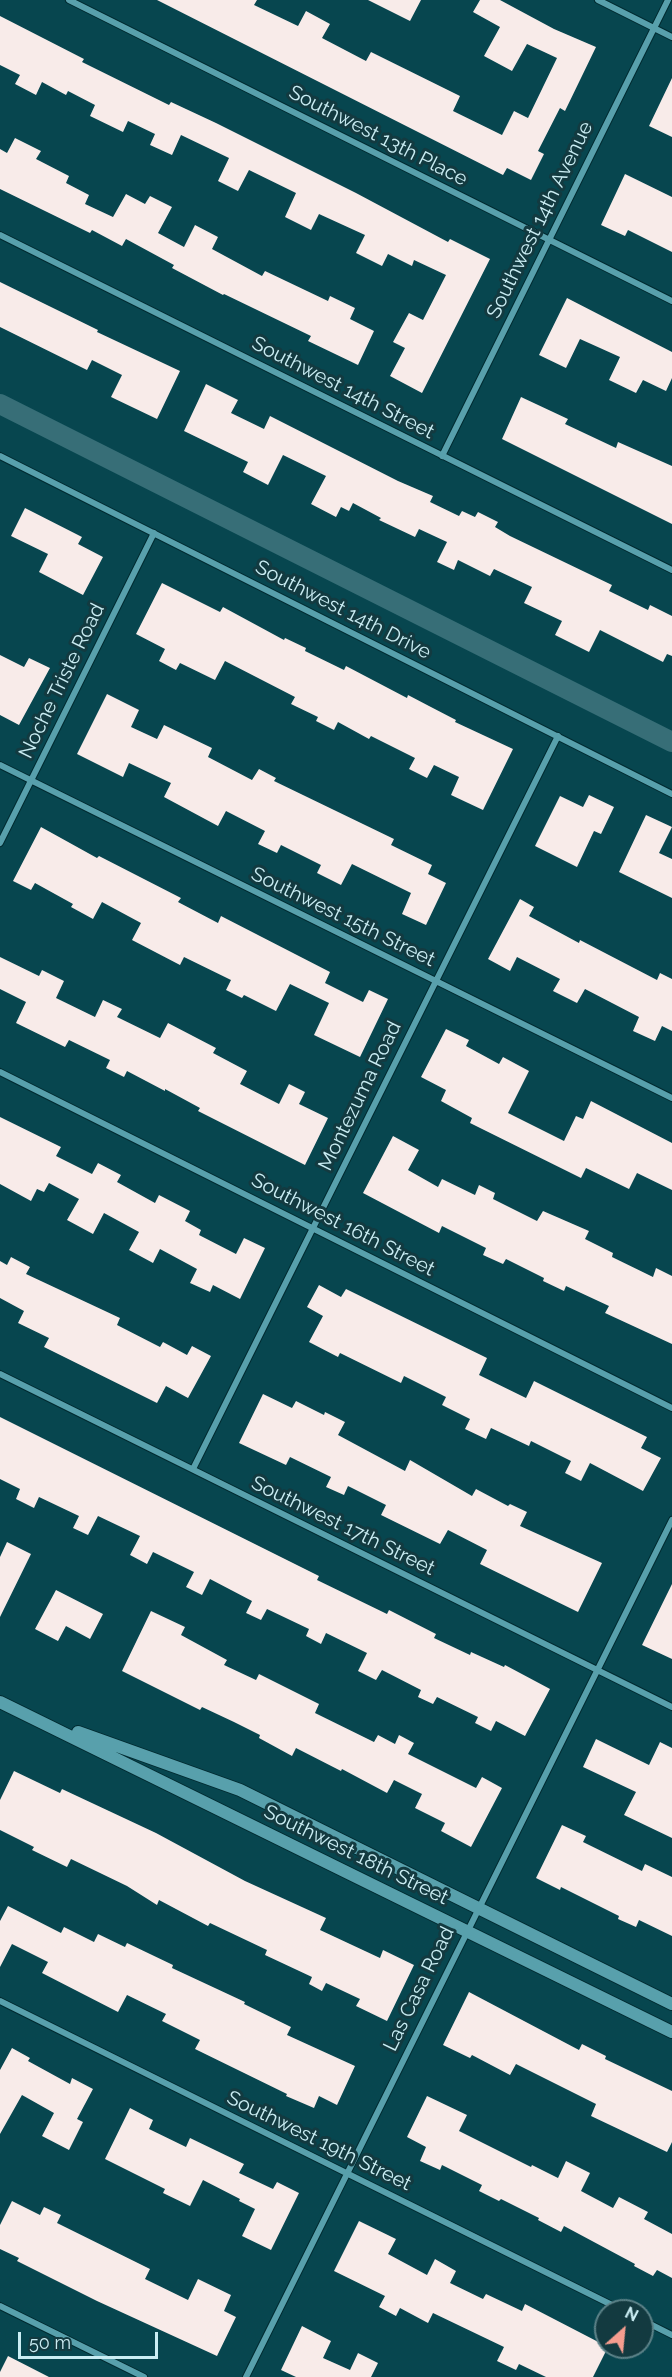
<!DOCTYPE html>
<html>
<head>
<meta charset="utf-8">
<style>
  body { margin:0 }
  #map { position:relative; width:672px; height:2377px; overflow:hidden; background:#07464f; font-family:Raleway,sans-serif }
  canvas { display:block }
  .north { position:absolute; left:594px; top:2299px; width:60px; height:60px; box-sizing:border-box; background:#133a40; border:2px solid #5c8288; border-radius:50%; rotate:27deg; font-size:16px; font-weight:700; line-height:24px; text-align:center; color:#caedf3 }
  .north::after { content:''; display:block; margin:auto; width:21px; height:27px; background:#f59d8f; clip-path:polygon(50% 0,100% 100%,50% 72%,0 100%) }
  .scale { position:absolute; left:18px; top:2332px; width:140px; height:27px; box-sizing:border-box; border:3px solid #caedf3; border-top:0; padding-left:8px; font-size:18px; line-height:21px; white-space:nowrap; color:#caedf3; -webkit-text-stroke:4px #133a40; paint-order:stroke }
</style>
</head>
<body>
<div id="map">
<canvas width="672" height="2377"></canvas>
<div class="north">N</div>
<div class="scale">50 m</div>
</div>
<script>
const ctx = document.querySelector('canvas').getContext('2d');
ctx.lineJoin = 'round';
function strokePath(path, color, width, dash) { ctx.strokeStyle = color; ctx.lineWidth = width; ctx.lineCap = dash ? 'butt' : 'round'; ctx.setLineDash(dash || []); ctx.stroke(path); }
function fill(path, color) { ctx.fillStyle = color; ctx.fill(path, 'evenodd'); }
function label(font, color, halo, rows, align = 'center') {
  ctx.font = font + ' Raleway,sans-serif'; ctx.lineWidth = 6; ctx.setLineDash([]); ctx.textBaseline = 'middle'; ctx.strokeStyle = halo; ctx.fillStyle = color; for (const [text, x, y, turn = 0] of rows) {
    ctx.save(); ctx.translate(x, y); ctx.rotate((+turn || 0) * Math.PI / 180); ctx.textAlign = isNaN(turn) ? turn : align; if (halo) ctx.strokeText(text, 0, 0); ctx.fillText(text, 0, 0); ctx.restore();
  }
}
const canal = new Path2D(`
  M0,404L672,742`);
const building = new Path2D(`
  M157,0H257L254,5L298,26L306,11L330,24L322,38L366,61L371,52L460,96L453,111L502,135L514,111L528,118L557,58L527,44L512,71L484,56L500,27L473,12L480,0H500L554,29L596,47L565,111L560,108L538,151L544,154L531,180L507,168L503,175Z
  M368,0H421L410,21Z
  M0,16L84,59L82,62L169,105L171,102L216,123L356,193L448,242L450,239L490,259L422,393L390,376L405,348L393,342L409,313L423,320L446,275L414,260L412,266L388,254L382,266L356,253L365,235L319,214L311,230L285,217L296,193L249,170L238,191L218,181L229,158L181,135L172,155L150,145L155,134L128,121L123,132L90,116L95,105L68,91L66,95L42,82L36,95L15,84L20,75L0,65Z
  M672,78V137L649,126Z
  M15,138L41,151L36,159L69,176L66,183L89,195L85,204L113,217L126,194L145,204L150,196L172,207L158,233L184,247L195,225L218,237L212,249L262,276L265,271L328,301L330,296L355,308L350,319L374,331L358,365L308,341L311,336L224,294L223,295L172,268L174,265L126,239L122,246L92,230L90,233L0,189V149L7,153Z
  M625,174L672,197V252L628,230L625,236L601,225Z
  M0,282L98,330L97,332L180,371L157,419L111,397L122,375L92,360L87,370L0,327Z
  M567,298L672,352V378L666,391L643,380L636,393L609,380L620,357L580,339L566,368L539,355Z
  M206,384L238,400L231,413L264,429L270,416L398,481L433,496L430,502L459,516L462,511L475,517L478,512L498,522L495,527L510,536L612,585L609,591L648,610L650,605L672,616V656L667,654L663,662L600,630L589,652L555,635L562,621L524,603L532,587L494,569L490,576L458,560L454,570L437,562L447,542L419,529L415,537L379,520L381,518L353,503L349,511L341,507L336,517L311,504L326,476L283,455L268,485L243,472L248,462L184,431Z
  M521,397L568,419L565,424L616,448L618,442L672,466V524L502,439Z
  M25,508L82,537L78,544L103,557L83,595L39,572L48,554L11,536Z
  M162,583L220,612L223,607L284,640L285,638L306,648L305,651L344,670L346,666L407,698L408,695L429,706L456,720L455,722L513,749L483,810L451,795L459,777L434,765L427,778L409,769L415,758L371,736L369,739L338,722L334,730L316,721L318,717L291,704L295,697L225,661L215,680L180,663L176,670L159,661L165,649L136,634Z
  M0,655L24,667L29,658L50,668L19,725L0,715Z
  M107,694L139,710L131,727L157,739L164,725L212,748L208,757L252,780L259,769L276,778L274,781L394,839L391,845L432,865L428,874L446,883L426,925L402,914L411,893L352,864L341,885L317,873L321,865L281,845L277,853L258,844L265,831L226,811L218,826L164,797L171,783L129,763L123,777L77,754Z
  M589,795L614,807L601,834L594,831L577,867L535,846L560,796L583,807Z
  M646,815L672,827L659,853L672,859V898L619,872Z
  M41,827L97,858L99,856L181,898L178,902L218,923L221,916L330,972L325,983L363,1002L369,990L388,999L360,1057L314,1035L329,1003L290,984L276,1011L244,995L242,998L226,990L231,980L184,957L180,965L132,940L141,923L102,902L93,919L71,907L73,904L35,883L31,890L13,881Z
  M520,899L534,907L529,916L579,943L580,940L657,980L660,973L672,979V1031L662,1026L655,1041L633,1031L639,1017L585,989L577,1003L553,991L560,979L517,957L510,971L488,959Z
  M0,957L39,976L42,970L64,981L56,998L95,1017L103,1000L122,1009L117,1017L160,1038L168,1023L216,1048L213,1053L247,1071L240,1084L279,1104L289,1084L305,1092L299,1104L328,1118L305,1165L198,1111L200,1108L165,1089V1091L127,1071L124,1077L106,1068L110,1060L69,1040L65,1047L16,1023L26,1002L0,989Z
  M446,1029L469,1040L466,1046L499,1064L503,1057L529,1071L508,1113L564,1141L576,1116L583,1119L591,1101L672,1143V1190L637,1173L629,1189L586,1168L581,1178L470,1123L472,1118L441,1101L446,1090L421,1077Z
  M0,1117L61,1147L56,1156L92,1174L98,1163L121,1175L117,1182L155,1203L159,1195L190,1211L185,1221L201,1230L199,1235L236,1254L244,1238L265,1248L240,1299L213,1285L210,1292L190,1283L197,1269L160,1249L153,1263L129,1250L139,1232L104,1213L93,1234L67,1220L79,1199L49,1183L44,1192L37,1189L31,1201L0,1184Z
  M393,1136L419,1150L408,1170L438,1187L442,1179L475,1195L479,1185L495,1193L493,1199L537,1221L543,1211L589,1231L585,1239L613,1253L612,1257L653,1277L656,1268L672,1276V1344L605,1313L609,1306L566,1286L564,1291L543,1281L544,1278L506,1259L503,1264L483,1255L486,1248L442,1226L439,1233L363,1193Z
  M11,1257L30,1267L26,1274L120,1318L117,1325L160,1347L163,1342L187,1355L192,1346L211,1356L188,1398L166,1386L157,1403L44,1347L49,1338L18,1323L24,1311L0,1298V1261L7,1265Z
  M319,1285L341,1297L346,1289L487,1358L479,1375L526,1398L534,1381L647,1437L641,1448L661,1458L643,1491L590,1463L581,1481L565,1473L571,1461L531,1441L529,1446L491,1428L486,1439L465,1429L470,1419L442,1405L446,1397L404,1376L401,1383L340,1353L338,1357L309,1342L323,1316L307,1307Z
  M263,1394L292,1408L296,1401L324,1415L325,1412L345,1422L338,1435L405,1471L410,1460L472,1496L476,1489L508,1506L510,1504L527,1512L520,1526L602,1563L578,1612L480,1564L487,1550L448,1530L440,1544L381,1515L386,1505L348,1486L344,1495L326,1487L331,1477L290,1457L286,1465L239,1443Z
  M0,1417L319,1576L317,1580L387,1614L389,1610L436,1634L434,1638L470,1655L471,1652L504,1667L505,1665L550,1689L525,1736L496,1721L491,1731L475,1723L478,1717L437,1697L433,1704L418,1697L421,1690L382,1670L376,1680L358,1671L367,1653L326,1633L321,1644L306,1636L309,1629L267,1609L261,1620L246,1613L252,1601L210,1579L202,1595L186,1587L194,1572L153,1552L147,1564L130,1555L140,1536L98,1516L88,1535L73,1528L79,1516L39,1497L34,1508L16,1499L20,1489L0,1479Z
  M7,1542L31,1554L0,1617V1557Z
  M672,1584V1659L642,1645Z
  M56,1590L103,1614L90,1639L66,1626L58,1641L35,1629Z
  M151,1611L185,1627L181,1635L227,1660L224,1665L256,1680L259,1674L319,1704L315,1713L374,1742L378,1735L395,1744L399,1735L414,1743L408,1754L476,1788L482,1777L502,1788L471,1847L441,1831L445,1823L415,1808L422,1794L394,1780L387,1793L342,1769L341,1771L296,1748L292,1756L259,1738L260,1735L234,1722L202,1707L200,1710L122,1671Z
  M596,1739L649,1765L660,1742L672,1748V1838L624,1815L636,1792L583,1767Z
  M14,1771L60,1793L62,1789L156,1833L245,1881L326,1918L320,1930L380,1958L383,1950L414,1965L387,2021L356,2006L360,1999L326,1983L322,1991L309,1984L312,1977L265,1955L267,1950L210,1923L208,1926L159,1900L157,1905L127,1886L71,1859L67,1867L32,1850L34,1847L0,1830V1800Z
  M562,1825L586,1836L583,1842L642,1871L645,1864L672,1877V1936L639,1920L636,1927L618,1919L619,1916L561,1887L560,1890L536,1878Z
  M8,1906L61,1933L64,1927L94,1942L98,1934L125,1947L127,1943L173,1965L172,1968L245,2002L244,2004L291,2027L287,2035L355,2066L337,2105L319,2096L314,2108L286,2096L287,2094L195,2049L200,2040L162,2021L166,2014L127,1995L118,2012L42,1973L48,1962L12,1944L0,1967V1921Z
  M469,1992L579,2050L582,2044L606,2056L605,2059L672,2091V2142L667,2152L591,2116L596,2104L516,2064L510,2075L472,2055L470,2058L443,2045Z
  M12,2048L30,2058L28,2061L70,2084L72,2078L93,2089L77,2119L83,2122L69,2150L42,2136L54,2113L22,2095L0,2134V2070Z
  M427,2096L467,2115L459,2131L531,2167L532,2165L558,2178L566,2161L590,2173L581,2191L613,2208L619,2197L648,2212L644,2219L672,2234V2278L657,2270L653,2276L634,2266L635,2264L564,2226L561,2232L538,2220L539,2218L501,2199L499,2201L479,2191L482,2185L442,2165L440,2170L420,2161L426,2147L407,2137Z
  M130,2108L153,2120L149,2129L186,2147L190,2138L244,2164L239,2173L273,2189L277,2182L299,2193L271,2250L242,2236L255,2209L239,2201L240,2199L203,2180L190,2206L163,2193L165,2189L105,2159Z
  M12,2201L40,2215L44,2207L61,2215L57,2223L150,2269L145,2279L188,2300L198,2279L231,2295L224,2311L236,2317L217,2356L97,2301L17,2261L19,2258L0,2249V2225Z
  M359,2221L396,2239L388,2254L427,2275L435,2259L456,2271L450,2283L483,2299L486,2294L522,2311L525,2304L608,2347L593,2377H546L519,2364L516,2370L497,2361L504,2347L433,2313L428,2323L400,2308L396,2316L379,2307L385,2296L334,2271Z
  M302,2326L331,2341L323,2358L350,2370L358,2353L378,2363L371,2377H296L281,2370Z
  M8,2356L49,2377H0V2372Z`);
const street = new Path2D(`
  M69,0L672,301
  M598,0L672,37
  M0,235L672,570
  M0,456L672,794
  M442,456L668,0
  M0,765L672,1098
  M0,843L154,533
  M0,1072L672,1408
  M0,1374L672,1707
  M193,1469L558,736
  M0,2001L624,2311
  M0,2306L144,2377
  M642,2320L672,2335
  M246,2377L672,1520`);
const secondary = new Path2D(`
  M0,1702L672,2032
  M78,1732L240,1790L672,2004`);
const streetNames = [
  ["Southwest 13th Place",378,136,27],
  ["Southwest 14th Avenue",540,220,-64],
  ["Southwest 14th Street",343,388,27],
  ["Southwest 14th Drive",343,610,27],
  ["Noche Triste Road",62,681,-64],
  ["Southwest 15th Street",343,917,26],
  ["Montezuma Road",360,1096,-64],
  ["Southwest 16th Street",343,1225,27],
  ["Southwest 17th Street",343,1526,26],
  ["Southwest 18th Street",356,1855,26],
  ["Las Casa Road",419,1989,-64],
  ["Southwest 19th Street",319,2141,26]
];
strokePath(canal, '#376e77', 20);
fill(building, '#f8ebe9');
strokePath(street, '#012a30', 8);
strokePath(secondary, '#012a30', 14);
strokePath(street, '#58a0ac', 6);
strokePath(secondary, '#58a0ac', 12);
label('20px', '#caedf3', '#133a40', streetNames);
</script>
</body>
</html>
